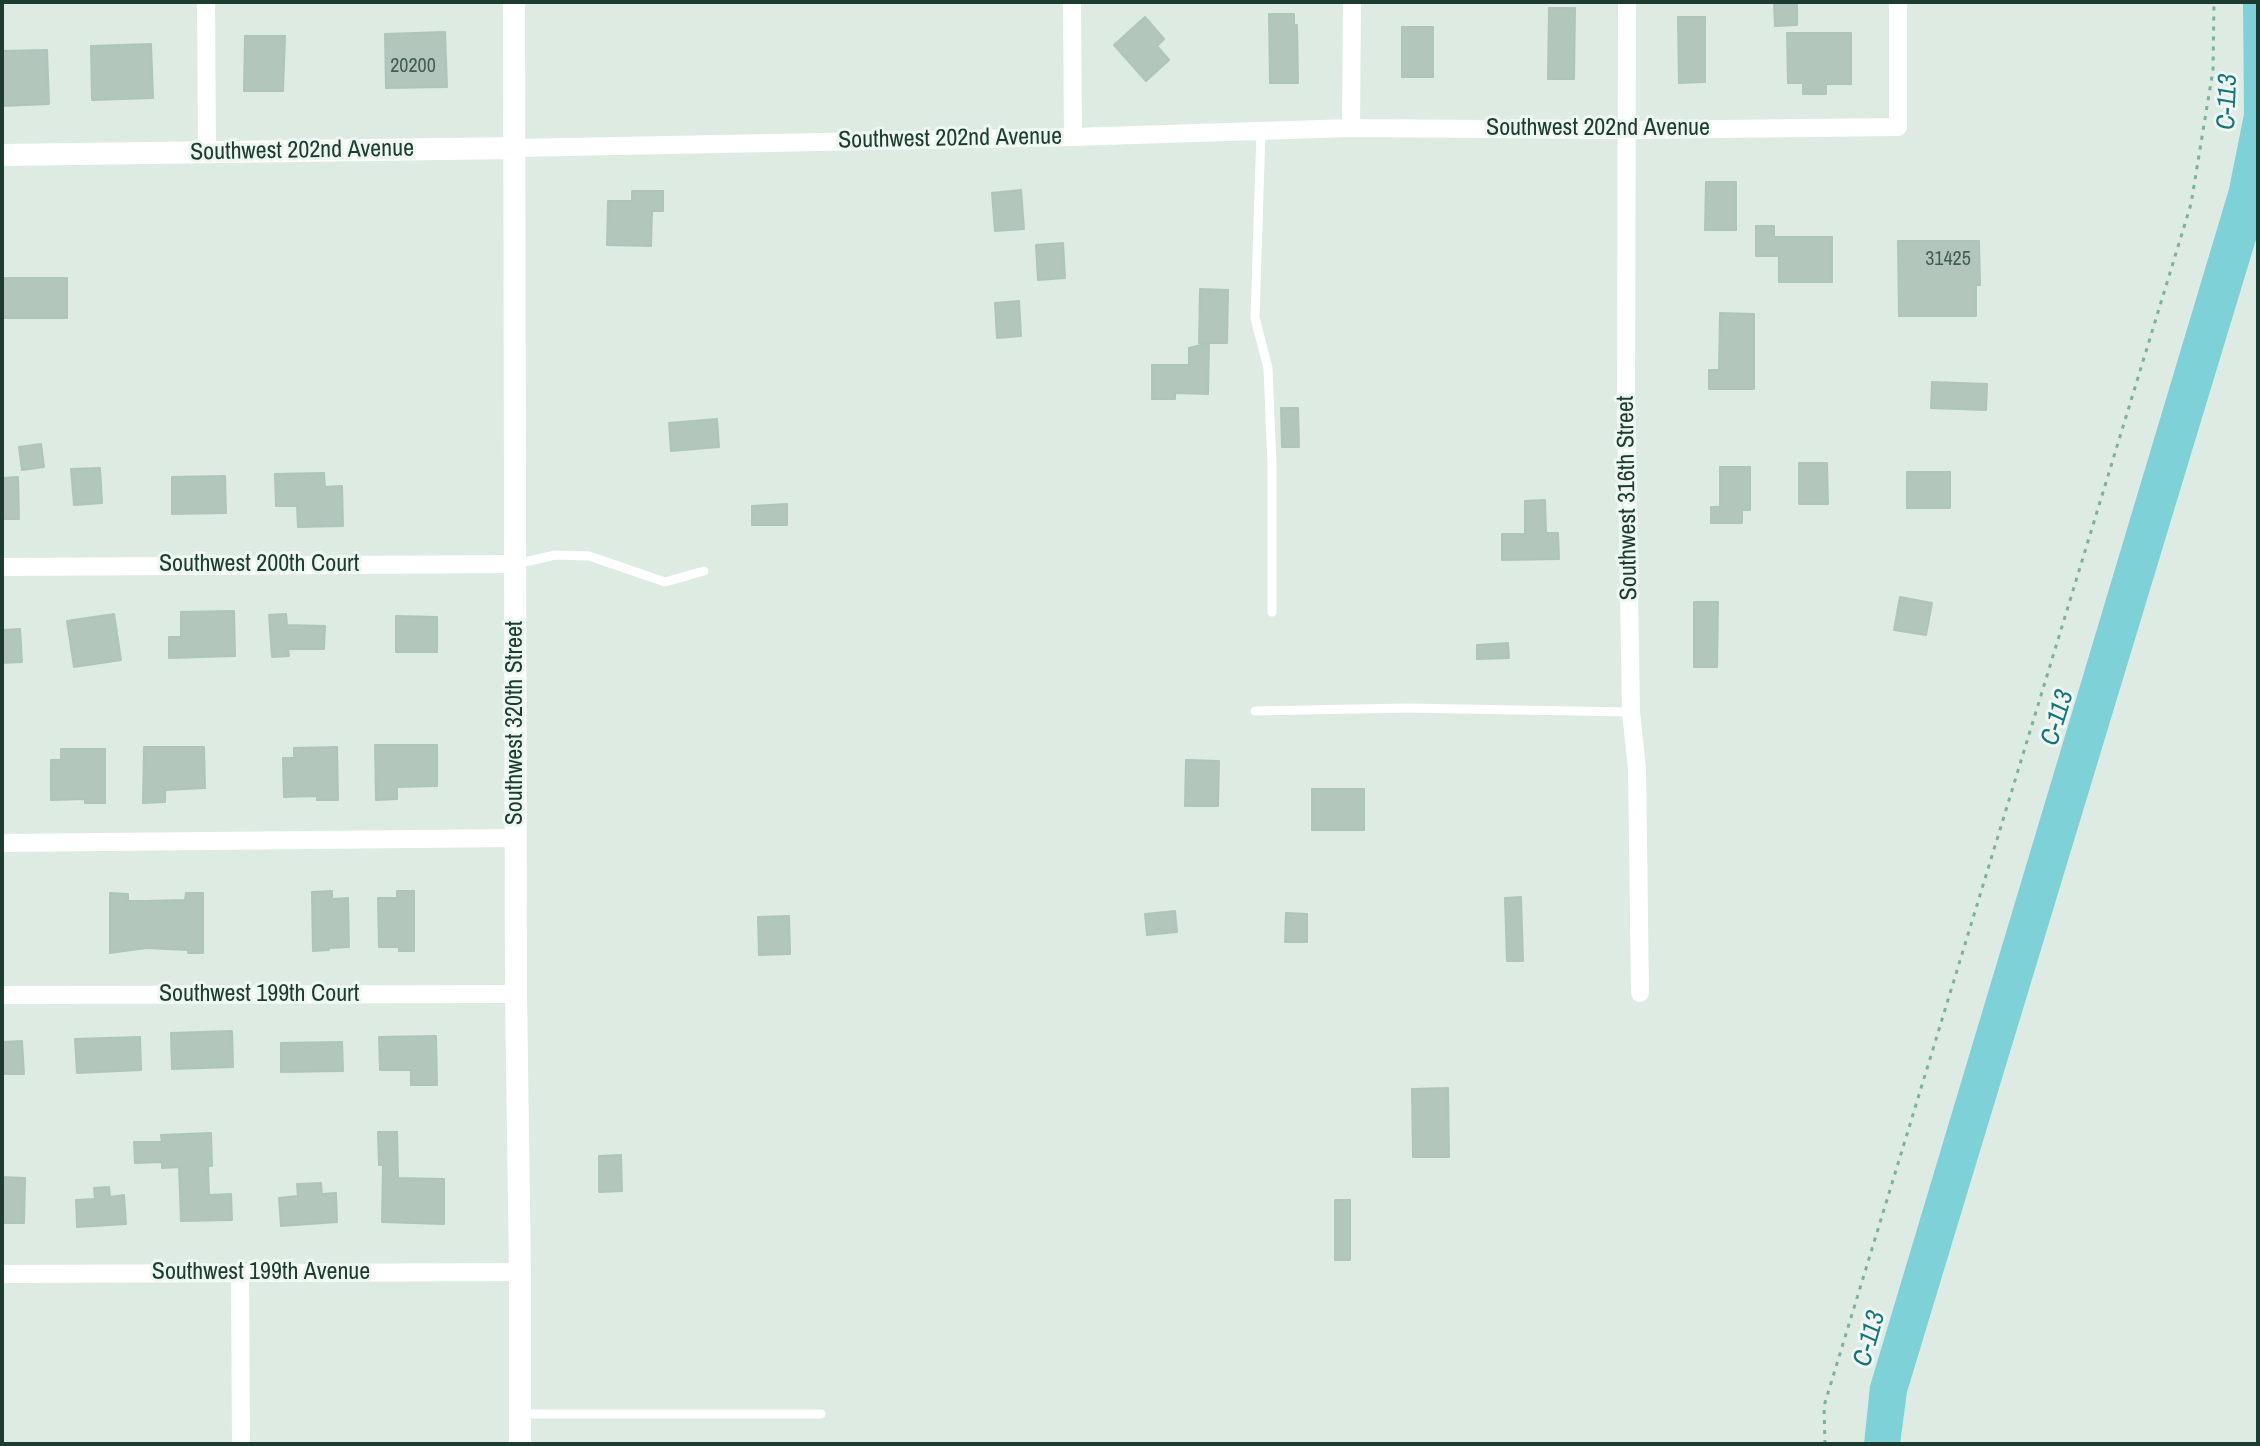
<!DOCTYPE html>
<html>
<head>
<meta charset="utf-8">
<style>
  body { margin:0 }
  #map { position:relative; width:2260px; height:1446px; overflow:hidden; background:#ddebe3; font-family:"Archivo Narrow",sans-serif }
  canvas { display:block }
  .frame { position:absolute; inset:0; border:4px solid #1d3c31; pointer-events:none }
</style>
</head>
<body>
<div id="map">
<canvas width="2260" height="1446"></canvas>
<div class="frame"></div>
</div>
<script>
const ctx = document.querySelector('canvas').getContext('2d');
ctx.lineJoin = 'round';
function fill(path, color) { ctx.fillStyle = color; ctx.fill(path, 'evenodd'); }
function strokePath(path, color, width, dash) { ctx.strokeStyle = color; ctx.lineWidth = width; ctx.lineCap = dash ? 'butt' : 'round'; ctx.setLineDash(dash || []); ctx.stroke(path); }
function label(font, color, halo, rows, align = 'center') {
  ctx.font = font + ' "Archivo Narrow",sans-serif'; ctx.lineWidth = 6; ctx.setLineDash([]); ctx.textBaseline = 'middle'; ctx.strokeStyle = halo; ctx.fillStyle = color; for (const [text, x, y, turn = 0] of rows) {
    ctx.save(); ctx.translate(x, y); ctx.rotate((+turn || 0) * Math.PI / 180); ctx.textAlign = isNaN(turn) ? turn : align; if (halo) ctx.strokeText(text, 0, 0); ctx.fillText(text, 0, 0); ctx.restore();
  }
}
const water = new Path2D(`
  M2243,2H2258V233L1907,1392L1900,1444H1864L1870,1386L2229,189L2244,114Z`);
const building = new Path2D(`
  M1774,3H1797V25L1775,26Z
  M1549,8H1575L1574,79H1548Z
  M1269,14H1294V25H1297L1298,83H1270Z
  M1145,17L1164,39L1157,46L1169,60L1146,81L1114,45Z
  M1678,17H1705V82L1679,83Z
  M1402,27H1433V77H1402Z
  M445,32L447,87L386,88L385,34Z
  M1787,33H1851V84H1826V94H1803V83H1788Z
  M245,36H285L283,91H244Z
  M151,44L153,98L92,100L91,46Z
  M47,50L49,104L2,106V51Z
  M1706,182H1736V230H1705Z
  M1021,190L1024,229L995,231L992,193Z
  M632,191H663V211H652L651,246L607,245L608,201H632Z
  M1756,226H1774V237H1832V282H1779V256H1756Z
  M1898,241H1979L1980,285H1976V316H1899Z
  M1063,243L1065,278L1038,280L1036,245Z
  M4,278H67V318H4Z
  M1200,289L1228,290L1227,343H1199Z
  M1019,301L1021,336L997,338L995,303Z
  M1720,313L1754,314V389H1709V370H1719Z
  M1209,343L1208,394L1175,393V399H1152V365H1189V348Z
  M1932,382L1987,384L1986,410L1931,408Z
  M1281,408H1298L1299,447H1282Z
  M717,419L719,447L671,451L669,423Z
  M41,444L44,467L22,470L19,447Z
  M1799,463H1827L1828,504H1799Z
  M1720,467H1750V510H1742V523H1711V507H1720Z
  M100,468L102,503L74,505L71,469Z
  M1907,472H1950V508H1907Z
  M324,473L325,487L342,486L343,526L298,527L297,506H276L275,474Z
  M225,476L226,513L172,514V477Z
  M18,477L19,519H2V478Z
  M1545,500L1546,533H1558L1559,559L1502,560V534H1525V501Z
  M787,504V525H752V506Z
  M1900,597L1932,603L1926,635L1894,630Z
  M1694,602H1718L1717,667H1694Z
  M234,611L235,656L169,658V637H181V612Z
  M114,614L121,660L74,667L67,621Z
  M286,614L287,625L325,626L324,649H288L289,656L272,657L269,615Z
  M396,616L437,617V652H396Z
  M20,629L22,662L2,663V630Z
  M1508,643L1509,658L1477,659V645Z
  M375,745H437V786L397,787V799L376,800Z
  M144,747H204L205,788L165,790V802L143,803Z
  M337,747L338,800H317V796L284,797L283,758H294V748Z
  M61,749H105V803H85V799L51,800V760H61Z
  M1186,760L1219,761L1218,806H1185Z
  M1312,789H1364V830H1312Z
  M332,891V899L348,898L349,947L329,948V950L313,951L312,892Z
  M397,891H414V951H399V947H379L378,898H397Z
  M110,893L128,894V901H146L185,900L186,893H203V953H188V950L146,948L110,953Z
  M1521,897L1523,961H1507L1505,898Z
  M1175,911L1177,932L1147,935L1145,914Z
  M1286,913L1307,914V942H1285Z
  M789,916L790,954L759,955L758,917Z
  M232,1031L233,1067L172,1069L171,1033Z
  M436,1036L437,1085H411V1070H380L379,1037Z
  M140,1037L141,1070L77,1073L75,1039Z
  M22,1041L24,1074H2V1042Z
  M342,1042L343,1071L281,1072V1043Z
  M1448,1088L1449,1157H1413L1412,1089Z
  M378,1132H397L398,1178L444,1179V1224L382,1222L383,1165H379Z
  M211,1133L212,1166H208L209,1195L231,1194L232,1220L181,1221L179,1167L162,1168V1162L135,1163L134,1142H162L161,1135Z
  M621,1155L622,1191L599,1192V1156Z
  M2,1177L25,1178L24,1223H2Z
  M321,1183L322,1194L336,1193L337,1222L281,1226L279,1198L298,1196L297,1184Z
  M109,1187L110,1197L124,1195L126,1224L77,1227L76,1200L95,1199L94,1188Z
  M1335,1200H1350V1260H1335Z`);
const path = new Path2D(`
  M1825,1444L1824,1406L2191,204L2213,70L2214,2`);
const service = new Path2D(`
  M1261,131L1255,318L1268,368L1272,466V612
  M516,564L555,555L589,556L665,582L704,571
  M1255,711L1406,708L1631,712
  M520,1414H821`);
const minor = new Path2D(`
  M206,2L207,152
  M1072,2L1073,137
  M1627,2L1626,410L1631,712L1637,768L1640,993
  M1351,128L1352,2
  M516,148L1073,137L1351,128L1628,130L1898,127V2
  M2,567L516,564
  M2,843L516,838
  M2,995L516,994
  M240,1273L241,1444
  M2,1274L520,1272`);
const tertiary = new Path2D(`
  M514,2L516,994L520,1272V1444
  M2,155L516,148`);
const numberNames = [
  ["20200",413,67],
  ["31425",1948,260]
];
const streetNames = [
  ["Southwest 202nd Avenue",1598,129],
  ["Southwest 202nd Avenue",950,139,-1],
  ["Southwest 202nd Avenue",302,151,-1],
  ["Southwest 316th Street",1628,498,-91],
  ["Southwest 200th Court",259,565],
  ["Southwest 320th Street",516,723,-90],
  ["Southwest 199th Court",259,995],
  ["Southwest 199th Avenue",261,1273]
];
const waterNames = [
  ["C-113",2228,102,-88],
  ["C-113",2058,718,-73],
  ["C-113",1870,1339,-74]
];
fill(water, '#7ed1d7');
fill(building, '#b2c6bc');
strokePath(building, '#afc5ba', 2);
strokePath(path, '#7ab29b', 3, [4, 6]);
strokePath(service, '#fff', 9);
strokePath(minor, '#fff', 18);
strokePath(tertiary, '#fff', 22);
label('20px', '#425e54', null, numberNames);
label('24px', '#1d3c31', '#eef7f2', streetNames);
label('italic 26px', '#12757d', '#eef7f2', waterNames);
</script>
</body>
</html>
